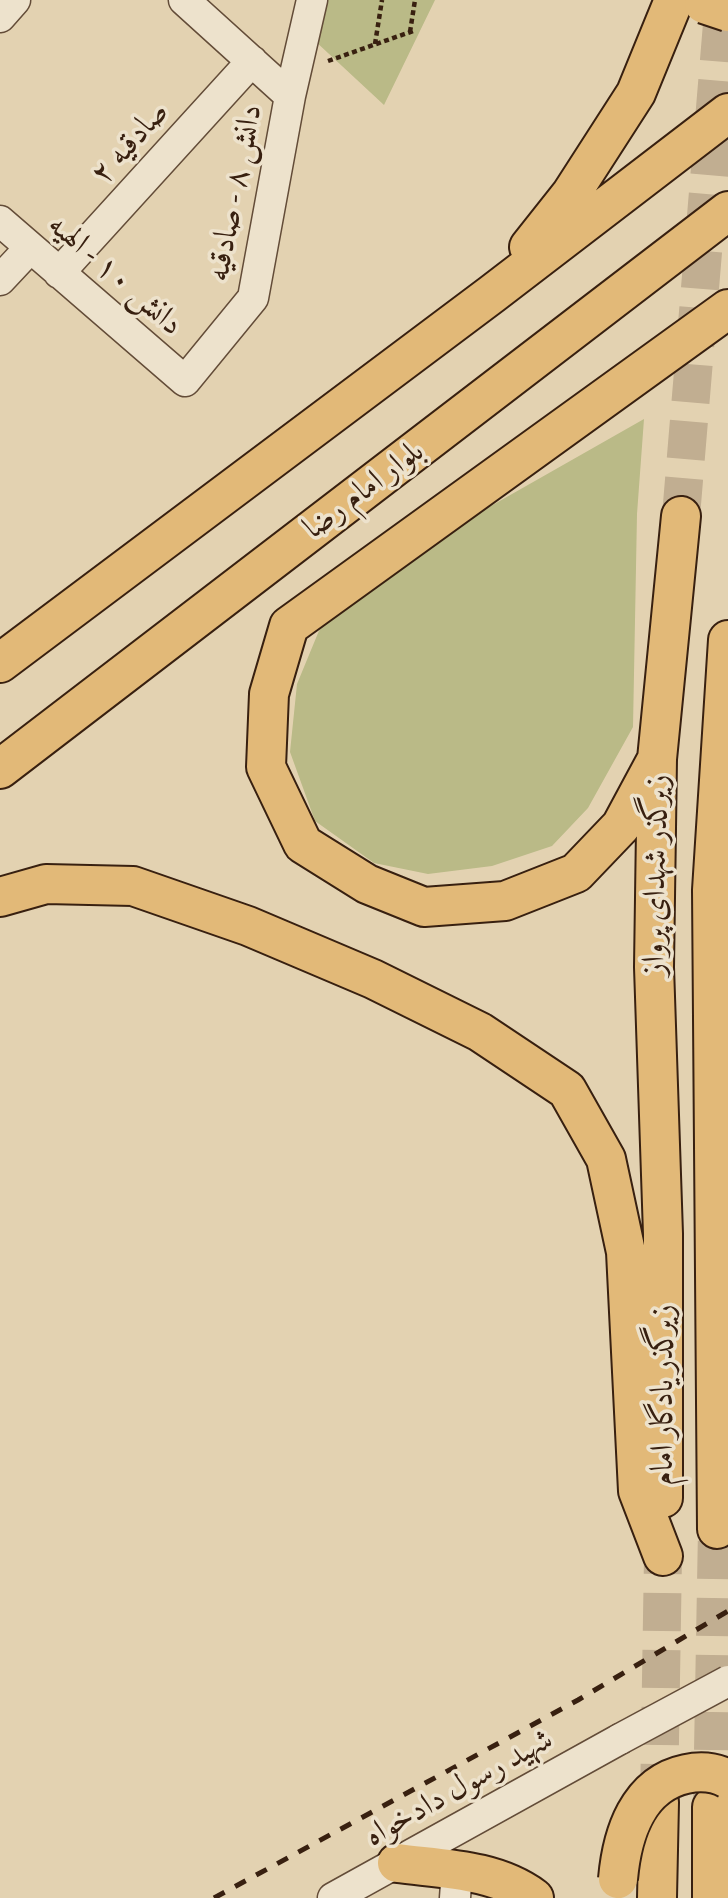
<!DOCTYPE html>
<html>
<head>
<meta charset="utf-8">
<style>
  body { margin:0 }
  canvas { display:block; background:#e3d2b1 }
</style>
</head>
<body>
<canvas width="728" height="1898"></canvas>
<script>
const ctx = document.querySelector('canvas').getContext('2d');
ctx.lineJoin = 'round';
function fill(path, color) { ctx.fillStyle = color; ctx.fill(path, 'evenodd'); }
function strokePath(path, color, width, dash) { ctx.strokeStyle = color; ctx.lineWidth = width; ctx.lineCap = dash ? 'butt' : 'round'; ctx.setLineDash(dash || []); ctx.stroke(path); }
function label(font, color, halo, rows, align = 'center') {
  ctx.font = font + ' "EB Garamond",Amiri,serif'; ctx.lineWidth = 7; ctx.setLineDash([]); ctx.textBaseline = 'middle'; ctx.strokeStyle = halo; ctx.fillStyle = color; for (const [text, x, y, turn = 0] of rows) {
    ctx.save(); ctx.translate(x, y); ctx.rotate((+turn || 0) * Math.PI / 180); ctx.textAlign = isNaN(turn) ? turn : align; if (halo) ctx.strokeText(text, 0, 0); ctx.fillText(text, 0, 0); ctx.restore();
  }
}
const green = new Path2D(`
  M325,0H435L384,105L314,40Z
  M644,419L637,514L633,727L588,808L552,846L492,866L428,874L374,863L315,821L290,752L297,684L323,621L417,548Z`);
const majorTunnel = new Path2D(`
  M681,516L724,0
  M659,1802L663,1556
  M712,1807L717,1529`);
const path = new Path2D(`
  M410,32L415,0
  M375,44L382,0
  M328,61L416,30`);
const minor = new Path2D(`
  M184,0L290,96
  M0,17L15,0
  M0,221L185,381L253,298L290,96L312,0
  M59,273L252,61
  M0,280L30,248
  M333,1898L620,1739
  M455,1898L457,1870`);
const major = new Path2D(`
  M529,247L571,194L636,93L674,0
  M0,663L492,294L728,113
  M657,759L621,826L576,873L505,901L424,907L367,884L303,844L266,767L269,694L289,626L728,309
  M0,769L728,211
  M0,897L46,884L133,886L248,926L373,979L480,1032L567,1090L606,1159L626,1252L638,1491L663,1556
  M663,1498V1234L654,967L657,759L681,516
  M717,1529L712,890L728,640
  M712,1807V1898
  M397,1863C443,1869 495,1869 534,1898
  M657,1898L659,1802`);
const rail = new Path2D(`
  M214,1898L578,1700L728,1611`);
const minorBridge = new Path2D(`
  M620,1739L728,1681`);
const majorBridge = new Path2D(`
  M704,4L728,12
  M618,1879C622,1834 638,1784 686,1774C700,1771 715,1772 728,1779`);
const streetNames = [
  ["صادقیه ۲",130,143,-48],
  ["دانش ۸ - صادقیه",235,193,-79],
  ["دانش ۱۰ - الهیه",115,275,41],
  ["بلوار امام رضا",364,490,-37],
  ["زیرگذر شهدای پرواز",656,875,-89],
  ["زیرگذر یادگار امام",663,1395,-90],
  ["شهید رسول دادخواه",459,1788,-29]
];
fill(green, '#baba87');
strokePath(majorTunnel, '#c1ae91', 38, [38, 19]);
strokePath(minor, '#634c38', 33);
strokePath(major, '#382010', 42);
strokePath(path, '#382010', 4.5, [5, 3.5]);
strokePath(minor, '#ede2cc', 30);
strokePath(major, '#e2b978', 38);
strokePath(rail, '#382010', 5, [12, 12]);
strokePath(minorBridge, '#634c38', 33, []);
strokePath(majorBridge, '#382010', 42, []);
strokePath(minorBridge, '#ede2cc', 30);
strokePath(majorBridge, '#e2b978', 38);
label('32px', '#382010', '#ede2cc', streetNames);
</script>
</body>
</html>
